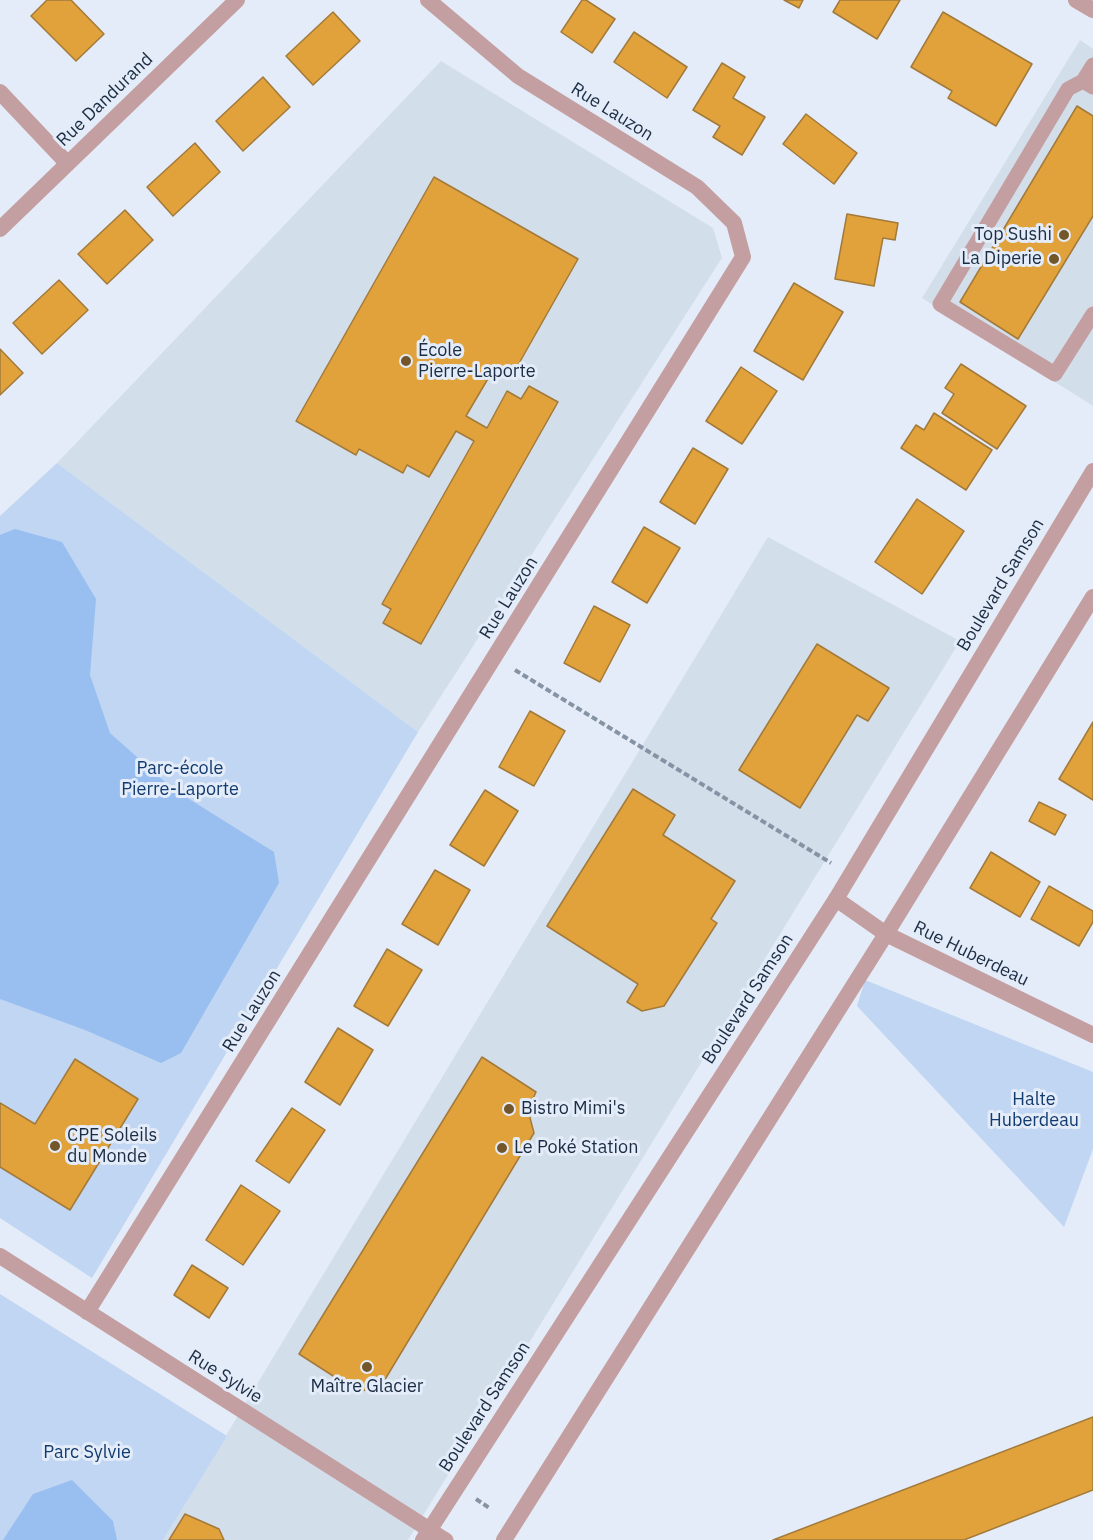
<!DOCTYPE html>
<html>
<head>
<meta charset="utf-8">
<style>
  body { margin:0 }
  canvas { display:block; background:#e3ecf8 }
</style>
</head>
<body>
<canvas width="1093" height="1540"></canvas>
<script>
const ctx = document.querySelector('canvas').getContext('2d');
ctx.lineJoin = 'round';
function fill(path, color) { ctx.fillStyle = color; ctx.fill(path, 'evenodd'); }
function strokePath(path, color, width, dash) { ctx.strokeStyle = color; ctx.lineWidth = width; ctx.lineCap = dash ? 'butt' : 'round'; ctx.setLineDash(dash || []); ctx.stroke(path); }
function label(font, color, halo, rows, align = 'center') {
  ctx.font = font + ' "IBM Plex Sans",sans-serif'; ctx.lineWidth = 6; ctx.setLineDash([]); ctx.textBaseline = 'middle'; ctx.strokeStyle = halo; ctx.fillStyle = color; for (const [text, x, y, turn = 0] of rows) {
    ctx.save(); ctx.translate(x, y); ctx.rotate((+turn || 0) * Math.PI / 180); ctx.textAlign = isNaN(turn) ? turn : align; if (halo) ctx.strokeText(text, 0, 0); ctx.fillText(text, 0, 0); ctx.restore();
  }
}
const built = new Path2D(`
  M1080,40L1093,49V406L922,298Z
  M441,61L713,228L722,258L418,732L57,463Z
  M768,537L960,641L408,1540H163Z`);
const green = new Path2D(`
  M57,463L418,732L92,1278L0,1218V516Z
  M865,980L1093,1072V1149L1064,1227L857,1006Z
  M0,1294L227,1436L163,1540H0Z`);
const forest = new Path2D(`
  M15,529L62,542L96,599L90,675L110,733L173,789L274,852L279,883L181,1053L161,1063L85,1030L0,999V535Z
  M72,1480L113,1521L117,1540H3L33,1494Z`);
const building = new Path2D(`
  M47,0H71L104,34L76,61L31,16Z
  M582,0H586L615,19L592,53L561,32Z
  M784,0H803L799,8Z
  M840,0H900L877,39L833,12Z
  M333,12L360,41L313,85L286,56Z
  M943,12L1032,64L996,126L948,98L952,91L911,67Z
  M634,32L687,67L667,98L614,62Z
  M722,63L745,77L733,98L765,117L742,155L713,137L720,126L693,110Z
  M263,77L290,107L243,151L216,121Z
  M1077,106L1093,116V216L1018,339L960,302Z
  M806,114L857,153L834,184L783,144Z
  M195,143L220,172L173,216L147,187Z
  M434,177L578,259L513,374L496,365L466,416L487,428L507,391L521,399L529,386L558,402L421,644L383,623L391,609L382,604L474,441L456,431L429,477L407,465L403,473L359,449L356,455L296,421Z
  M125,210L153,240L107,284L78,254Z
  M847,214L898,223L895,240L883,238L874,286L835,279Z
  M59,280L88,310L42,354L13,323Z
  M794,283L843,312L803,380L754,351Z
  M0,349L23,373L0,395Z
  M961,364L1026,406L997,449L942,413L954,394L945,388Z
  M741,367L777,391L742,444L706,421Z
  M934,413L992,450L966,490L901,448L916,425L924,430Z
  M693,448L728,469L695,524L660,502Z
  M917,499L964,531L922,594L875,562Z
  M644,527L680,548L647,603L612,582Z
  M594,606L630,625L600,682L564,663Z
  M817,644L889,688L868,721L857,715L800,808L739,770Z
  M530,711L565,731L534,786L499,767Z
  M1093,722V800L1059,779Z
  M633,789L675,815L663,835L735,881L711,919L717,923L664,1006L642,1011L627,1002L638,984L547,926Z
  M485,790L518,811L484,866L450,845Z
  M1039,802L1066,815L1055,835L1029,821Z
  M991,852L1040,882L1020,917L970,888Z
  M435,870L470,890L438,945L402,924Z
  M1049,886L1093,911V922L1079,946L1031,919Z
  M387,949L422,970L388,1026L354,1006Z
  M338,1028L373,1050L340,1105L305,1082Z
  M482,1057L536,1092L528,1110L534,1133L381,1386L358,1392L299,1354Z
  M75,1059L138,1099L70,1210L0,1167V1103L35,1124Z
  M292,1108L325,1130L289,1183L256,1161Z
  M241,1185L280,1211L243,1265L206,1240Z
  M192,1265L228,1288L209,1318L174,1295Z
  M1093,1417V1490L964,1540H773Z
  M185,1514L219,1529L224,1540H169Z`);
const path = new Path2D(`
  M515,670L831,863
  M476,1499L491,1509`);
const service = new Path2D(`
  M1093,65L1083,81L1093,87
  M1083,81L1068,89L940,304L1055,374L1093,314
  M430,1530L446,1540`);
const minor = new Path2D(`
  M0,92L67,163
  M0,229L237,0
  M836,899L886,934L1093,1035
  M0,1256L430,1530
  M87,1312L743,257L734,223L697,187L518,76L428,0`);
const tertiary = new Path2D(`
  M1076,0L1093,10
  M423,1540L836,899L1093,471
  M504,1540L886,934L1093,597`);
const markers = [
  [1064,235,6,"#735629"],
  [1054,259,6,"#735629"],
  [406,361,6,"#735629"],
  [509,1109,6,"#735629"],
  [55,1146,6,"#735629"],
  [502,1148,6,"#735629"],
  [367,1367,6,"#735629"]
];
const streetNames = [
  ["Rue Dandurand",105,100,-44],
  ["Rue Lauzon",612,112,32],
  ["Boulevard Samson",1001,585,-59],
  ["Rue Lauzon",509,598,-58],
  ["Rue Huberdeau",971,954,26],
  ["Boulevard Samson",748,999,-57],
  ["Rue Lauzon",252,1011,-58],
  ["Rue Sylvie",225,1377,32],
  ["Boulevard Samson",485,1407,-57]
];
const poiNames = [
  ["Top Sushi",1052,235,"right"],
  ["La Diperie",1042,259,"right"],
  ["École",418,351],
  ["Pierre-Laporte",418,372],
  ["Bistro Mimi's",521,1109],
  ["CPE Soleils",67,1136],
  ["du Monde",67,1157],
  ["Le Poké Station",514,1148],
  ["Maître Glacier",367,1387,"center"]
];
const parkNames = [
  ["Parc-école",180,769],
  ["Pierre-Laporte",180,790],
  ["Halte",1034,1100],
  ["Huberdeau",1034,1121],
  ["Parc Sylvie",87,1453]
];
fill(built, '#d3deeb');
fill(green, '#c0d6f2');
fill(forest, '#99bff0');
fill(building, '#e1a23c');
strokePath(building, '#a37a3a', 1.5);
strokePath(path, '#8693a4', 4, [6, 3]);
strokePath(service, '#c49fa1', 15);
strokePath(minor, '#c49fa1', 16);
strokePath(tertiary, '#c49fa1', 16);
for (const [x, y, r, color] of markers) { const dot = new Path2D(); dot.arc(x, y, r, 0, 2 * Math.PI); ctx.fillStyle = color; ctx.fill(dot); strokePath(dot, '#e3ecf8', 2); }
label('18px', '#1b2c43', '#e3ecf8', streetNames);
label('18px', '#1b2c43', '#e3ecf8', poiNames, 'left');
label('18px', '#123b6f', '#e3ecf8', parkNames);
</script>
</body>
</html>
